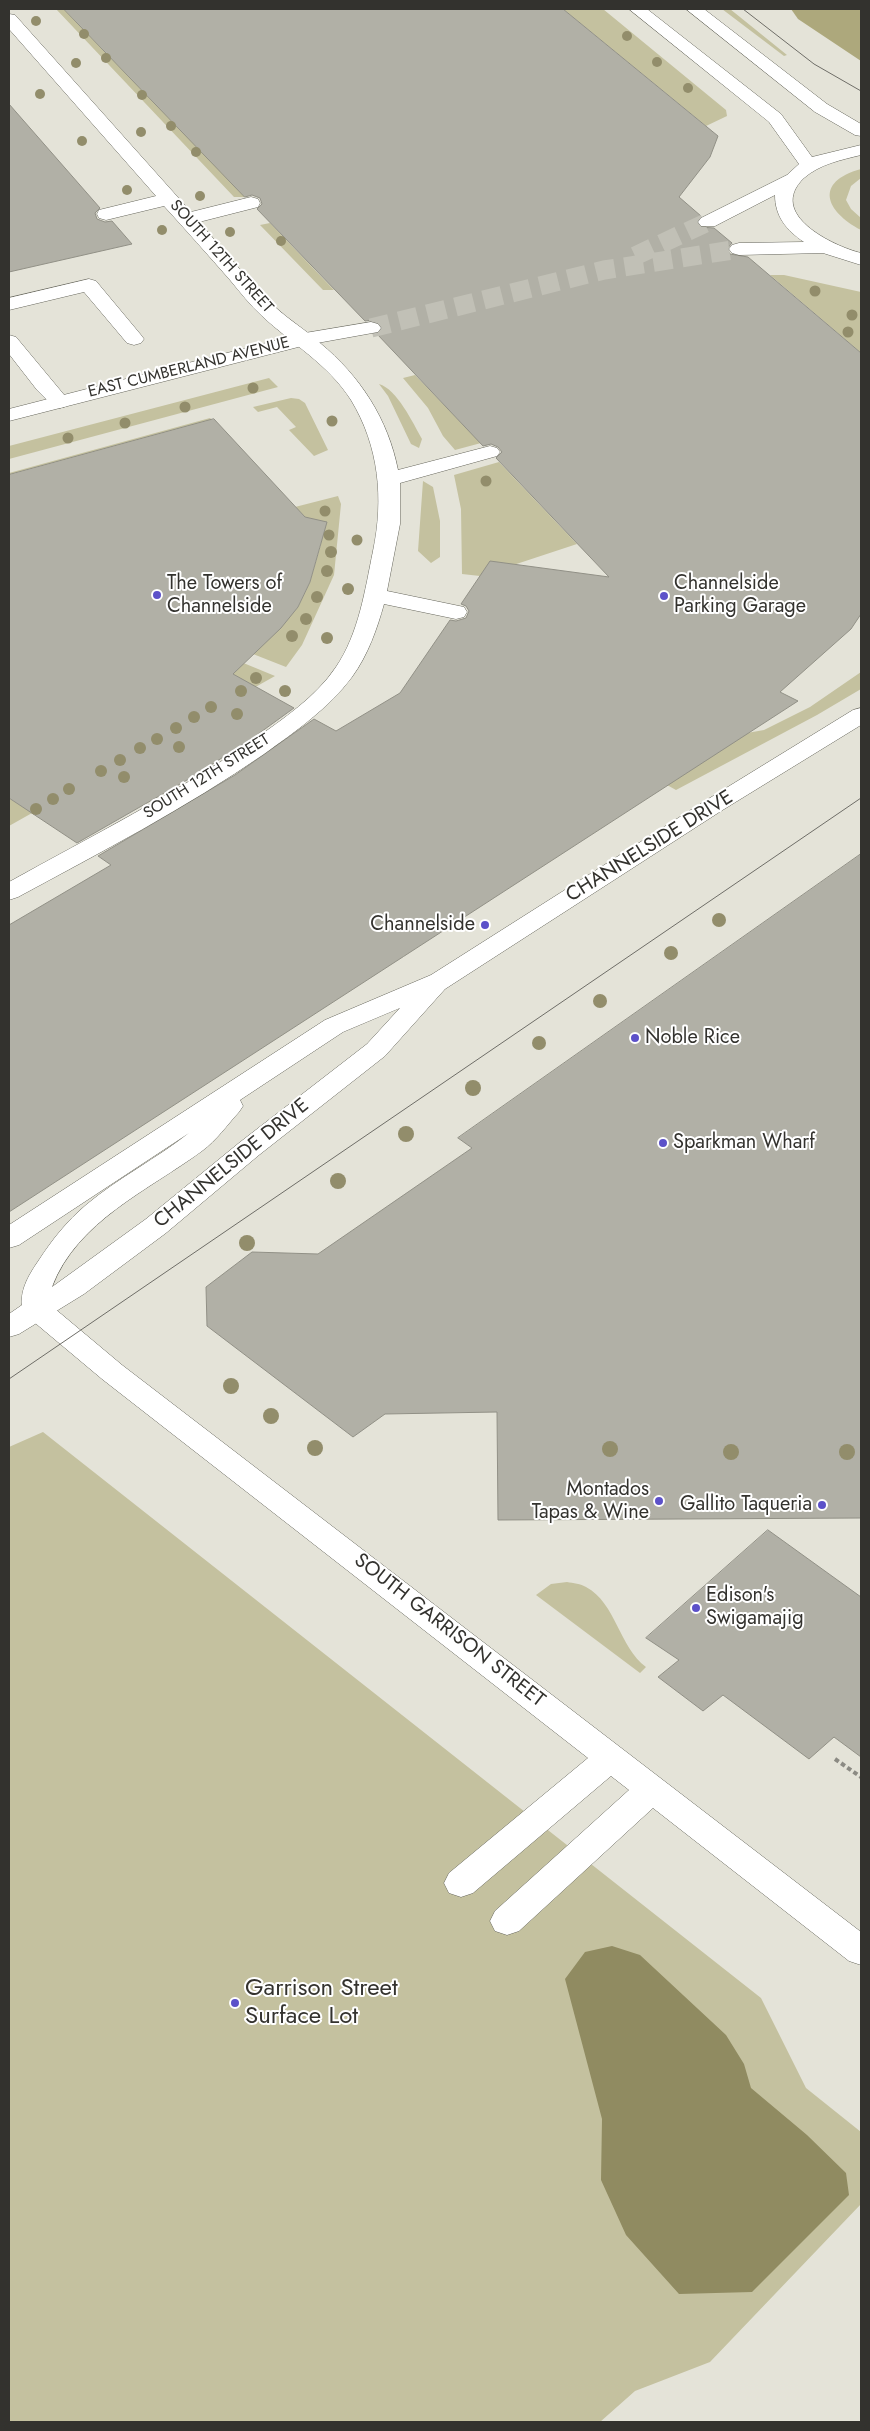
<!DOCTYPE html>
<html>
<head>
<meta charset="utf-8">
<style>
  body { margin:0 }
  #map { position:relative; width:870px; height:2431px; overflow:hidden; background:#e4e3d8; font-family:Jost,sans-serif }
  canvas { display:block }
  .frame { position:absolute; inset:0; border:10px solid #33322e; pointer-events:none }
</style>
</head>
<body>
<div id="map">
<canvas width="870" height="2431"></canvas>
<div class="frame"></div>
</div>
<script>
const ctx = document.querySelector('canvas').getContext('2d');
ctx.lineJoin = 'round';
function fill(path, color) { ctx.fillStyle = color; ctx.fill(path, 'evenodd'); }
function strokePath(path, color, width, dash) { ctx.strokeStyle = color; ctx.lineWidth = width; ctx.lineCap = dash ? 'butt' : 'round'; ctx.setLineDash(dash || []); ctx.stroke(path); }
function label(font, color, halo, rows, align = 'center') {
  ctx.font = font + ' Jost,sans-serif'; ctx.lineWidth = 4; ctx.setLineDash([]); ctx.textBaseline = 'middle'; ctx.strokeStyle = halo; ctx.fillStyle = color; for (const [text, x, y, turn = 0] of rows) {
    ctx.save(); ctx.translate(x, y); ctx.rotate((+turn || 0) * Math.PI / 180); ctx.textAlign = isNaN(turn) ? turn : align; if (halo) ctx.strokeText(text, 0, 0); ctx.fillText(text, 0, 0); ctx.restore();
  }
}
const green = new Path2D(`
  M56,9H64L246,197H234Z
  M563,9H603L726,110L727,116L706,126Z
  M722,9H730L787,55L784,56Z
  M861,169V178L851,186L846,200L851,209L861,218V230C825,211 814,182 861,169Z
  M270,223L334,290H323L260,225Z
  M770,275H784L861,292V353Z
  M415,375L481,443L455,450L443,436L428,408L403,378Z
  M269,378L278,387L9,459V446Z
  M379,384C397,389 413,423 422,439L419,448L411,444L388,396Z
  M291,398L299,399L305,403L328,450L314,456L289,430L296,427L277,407L258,412L253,407Z
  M210,418L212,420L9,475V473Z
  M499,462L577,544L480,576L462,574L461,509L454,475Z
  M423,481L433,487L440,521V557L431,563L418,551Z
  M338,496L341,504L334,575L302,645L286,667L253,654L298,607L310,582L321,544L305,517L295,507Z
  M241,662L275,676L9,826V798L23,807L242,680L228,671Z
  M861,672V689L817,715L676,790L667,785L747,733L764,730L810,707Z
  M43,1432L761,1998L806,2088L861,2132V2204L710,2362L635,2391L600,2422H9V1447Z
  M567,1582C573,1583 581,1584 586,1587C616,1603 619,1647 646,1667L640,1673L536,1595L551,1584Z`);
const forest = new Path2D(`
  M791,9H861V61L798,19Z`);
const water = new Path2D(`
  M612,1946L640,1955L726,2035L744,2064L751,2088L807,2135L846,2173L849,2195L752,2292L679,2294L626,2235L601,2180L602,2119L565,1979L585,1952Z`);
const building = new Path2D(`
  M64,9H563L718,136L710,157L679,197L701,216L696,222L700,227L714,228L732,243L727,249L730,254L748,257L861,353V614L851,629L780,692L798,701L9,1212V925L111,865L98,856L235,775L314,719L336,731L400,693L450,620L456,621L466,618L469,611L466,606L461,604L490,561L609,577L496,458L502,452L498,447L491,444L483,446L377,334L383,328L380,323L372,320L365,321L257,209L262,204L260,198L252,195L245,197Z
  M9,104L100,208L95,213L97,219L105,222L112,221L132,244L9,272Z
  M214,419L305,517L327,522L310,582L298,607L281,628L233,674L294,708L254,737L194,776L77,843L9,798V475Z
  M861,854V1518L498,1520L497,1412L385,1414L353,1437L207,1326L206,1287L252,1252L318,1254L472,1148L458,1138Z
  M768,1530L861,1597V1757L834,1737L809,1759L723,1695L703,1711L658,1677L679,1660L646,1638Z`);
const majorTunnel = new Path2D(`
  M635,256L708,222
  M371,328L604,270L739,249`);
const path = new Path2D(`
  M835,1759L861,1777`);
const minor = new Path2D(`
  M9,14L15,15L191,212L251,197L258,199L260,203L258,207L199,222C224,250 248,281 275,307C289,320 306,330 320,343C360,376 388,419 398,470L490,446L497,448L500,452L497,456L400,483V524L387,591L464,607L467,612L464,617L456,619L384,604C377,629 368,655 352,677C329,708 296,731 264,754C186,808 101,852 18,897L9,900V882C92,836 177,793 255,739C283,719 316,697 336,667C359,633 365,590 373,551C384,499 379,446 351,400C328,364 292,344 262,316C250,305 240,292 230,280C208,255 186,230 164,206L106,220L99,218L97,214L99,210L156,196L9,29Z
  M89,279L96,281L141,335L144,339L141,343L134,345L127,343L84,292L9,310V298Z
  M9,335L16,337L70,402L67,406L60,408L53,406L37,390L9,354Z
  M38,1300L48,1303L122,1365L861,1932V1965L849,1961L653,1808L519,1931L507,1935L495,1931L490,1921L495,1911L629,1790L611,1776L473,1893L461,1897L449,1893L444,1883L449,1873L588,1758L102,1379L28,1317L24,1310L28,1303Z`);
const major = new Path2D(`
  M629,9H647L781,114L812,157L861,145V155C841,160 820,164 804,178C766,214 833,246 861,253V265L823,253L739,255L732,253L729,249L732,245L739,243L804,242C786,230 775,216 775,195L715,226H701L698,222L701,218L787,175L799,164L769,122Z
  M686,9H704L827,104L861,124V136L855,135L815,112Z
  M371,322L378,324L381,328L378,332L306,345L9,421V409L305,333Z
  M861,708V725L721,811L445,989L385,1056L259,1155L166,1233L84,1294L19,1334L9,1337V1314L22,1305C20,1289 30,1273 39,1260C52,1240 67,1221 86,1205C118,1178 156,1159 189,1133L19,1245L9,1248V1225L325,1020L431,975L705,801L853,710ZM400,1008L367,1044L239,1143L146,1219L52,1287C77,1221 149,1190 202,1151C217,1140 227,1125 239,1112L243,1106L240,1100L343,1032Z`);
const tram = new Path2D(`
  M743,9L814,64L861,91
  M9,1379L861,798`);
const trees = [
  [36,21,5],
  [84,34,5],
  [627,36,5],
  [106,58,5],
  [657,62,5],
  [76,63,5],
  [688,88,5],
  [40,94,5],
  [142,95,5],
  [171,126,5],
  [141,132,5],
  [82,141,5],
  [196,152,5],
  [127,190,5],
  [200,196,5],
  [162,230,5],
  [230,232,5],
  [281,241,5],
  [815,291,5.5],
  [852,315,5.5],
  [848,332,5.5],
  [253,388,5.5],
  [185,407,5.5],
  [332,421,5.5],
  [125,423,5.5],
  [68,438,5.5],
  [486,481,5.5],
  [325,511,5.5],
  [329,535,5.5],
  [357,540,5.5],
  [331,552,6],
  [327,571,6],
  [348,589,6],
  [317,597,6],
  [306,619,6],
  [292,636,6],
  [327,638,6],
  [256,678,6],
  [241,691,6],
  [285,691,6],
  [211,707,6],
  [237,714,6],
  [194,717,6],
  [176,728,6],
  [157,739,6],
  [179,747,6],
  [140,748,6],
  [120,760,6],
  [101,771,6],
  [124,777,6],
  [69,789,6],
  [53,799,6],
  [36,809,6],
  [719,920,7],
  [671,953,7],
  [600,1001,7],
  [539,1043,7],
  [473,1088,8],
  [406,1134,8],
  [338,1181,8],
  [247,1243,8],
  [231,1386,8],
  [271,1416,8],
  [315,1448,8],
  [610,1449,8],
  [731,1452,8],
  [847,1452,8]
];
const markers = [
  [157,595,5,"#5c51c9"],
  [664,596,5,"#5c51c9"],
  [485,925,5,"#5c51c9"],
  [635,1038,5,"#5c51c9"],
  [663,1143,5,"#5c51c9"],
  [659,1501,5,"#5c51c9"],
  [822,1505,5,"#5c51c9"],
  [696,1608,5,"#5c51c9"],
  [235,2003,5,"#5c51c9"]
];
const farStreetnames = [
  ["SOUTH 12TH STREET",221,257,48],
  ["EAST CUMBERLAND AVENUE",189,368,-14],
  ["SOUTH 12TH STREET",207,777,-32]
];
const poiNames = [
  ["The Towers of",167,584],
  ["Channelside",167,607],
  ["Channelside",674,584],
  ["Parking Garage",674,607],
  ["Channelside",475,925,"right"],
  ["Noble Rice",645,1038],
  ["Sparkman Wharf",673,1143],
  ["Montados",649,1490,"right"],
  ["Tapas & Wine",649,1513,"right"],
  ["Gallito Taqueria",812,1505,"right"],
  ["Edison's",706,1596],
  ["Swigamajig",706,1619]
];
const streetNames = [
  ["CHANNELSIDE DRIVE",650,847,-32],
  ["CHANNELSIDE DRIVE",232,1164,-39],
  ["SOUTH GARRISON STREET",449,1631,38]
];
const nearPoinames = [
  ["Garrison Street",245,1989],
  ["Surface Lot",245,2017]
];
fill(green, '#c4c19f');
fill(forest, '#ada87c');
fill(water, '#908b61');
fill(building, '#b1b0a6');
strokePath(building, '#919086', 1);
strokePath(majorTunnel, '#c1c0b6', 19, [19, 10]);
strokePath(minor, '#66665c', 1);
strokePath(major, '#66665c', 1);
strokePath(path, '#8b8a83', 4, [4.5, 3]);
fill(minor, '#fff');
fill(major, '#fff');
strokePath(tram, '#6e6d67', 1);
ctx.fillStyle = '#928d6b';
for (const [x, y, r] of trees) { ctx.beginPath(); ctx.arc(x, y, r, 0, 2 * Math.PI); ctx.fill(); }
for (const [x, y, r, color] of markers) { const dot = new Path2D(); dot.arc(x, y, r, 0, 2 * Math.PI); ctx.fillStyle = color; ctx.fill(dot); strokePath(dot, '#fff', 2); }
label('16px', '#33322e', '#fff', farStreetnames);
label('20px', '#33322e', '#fff', poiNames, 'left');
label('20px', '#33322e', '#fff', streetNames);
label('24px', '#33322e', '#fff', nearPoinames, 'left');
</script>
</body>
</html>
